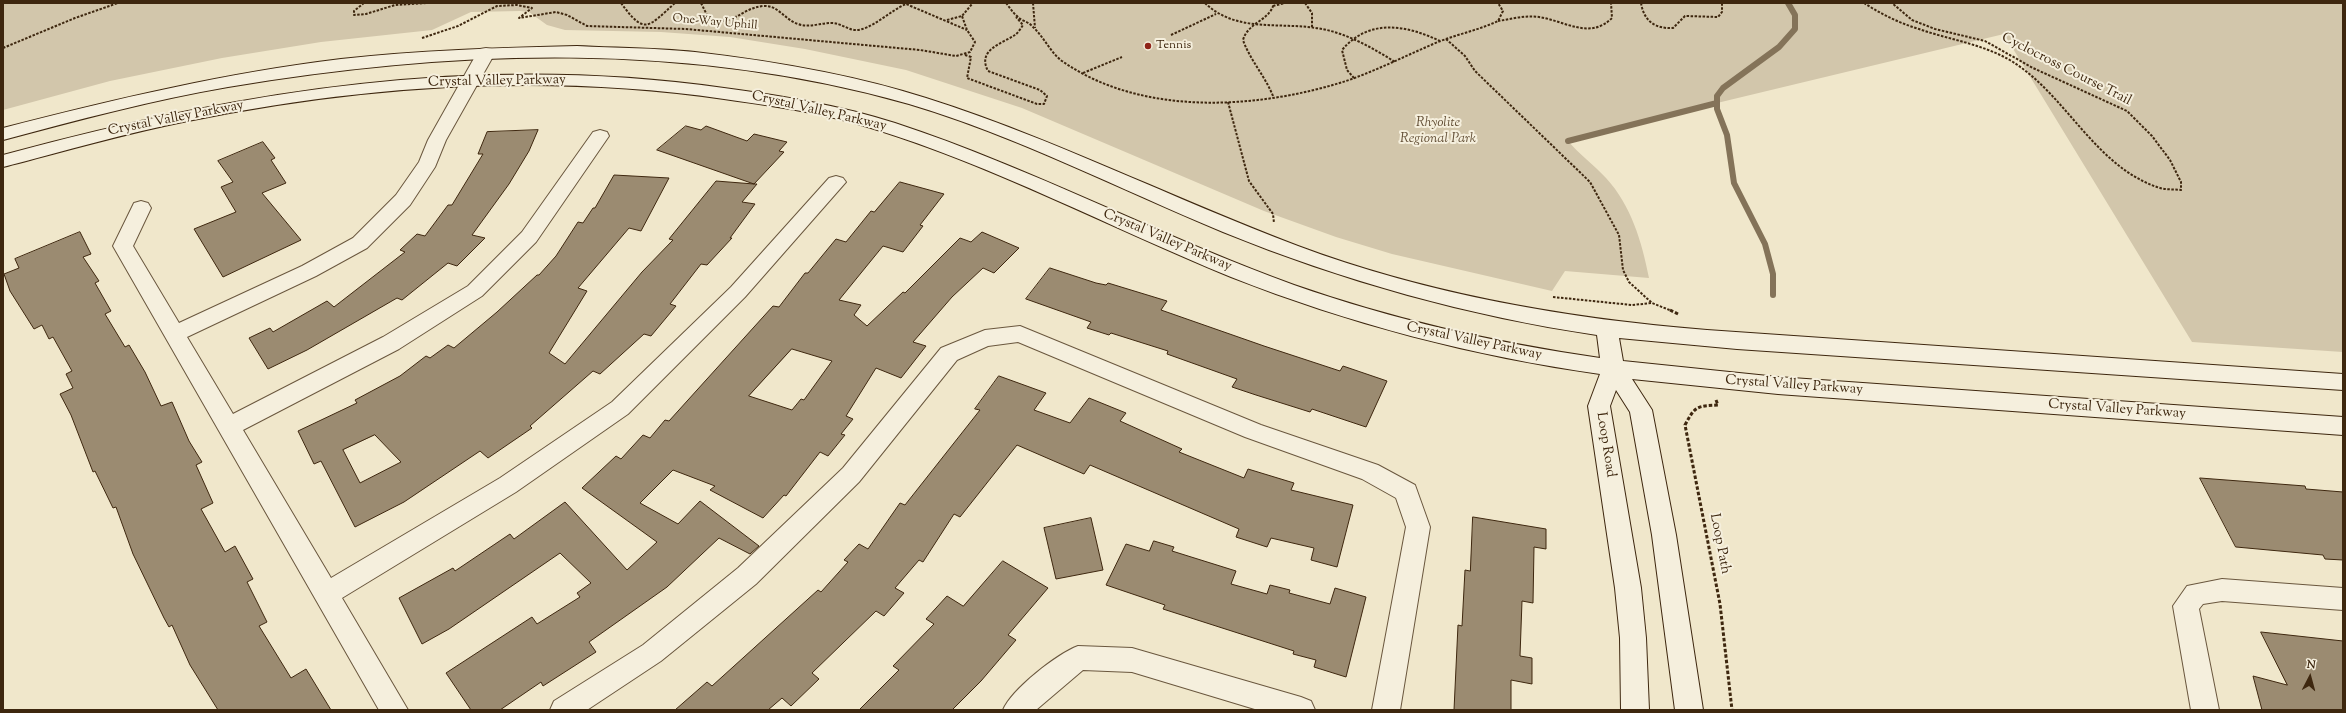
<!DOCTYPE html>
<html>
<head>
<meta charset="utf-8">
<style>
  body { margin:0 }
  #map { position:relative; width:2346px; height:713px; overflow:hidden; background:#f0e7cb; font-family:"Sorts Mill Goudy",serif }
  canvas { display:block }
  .frame { position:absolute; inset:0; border:4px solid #3e270f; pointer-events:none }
  .north { position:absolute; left:2290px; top:657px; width:40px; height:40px; -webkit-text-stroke:3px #f5efdd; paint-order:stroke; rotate:6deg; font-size:11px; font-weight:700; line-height:16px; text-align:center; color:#3e270f }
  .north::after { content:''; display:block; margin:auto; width:14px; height:18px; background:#3e270f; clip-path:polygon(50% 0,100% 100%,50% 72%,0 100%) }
</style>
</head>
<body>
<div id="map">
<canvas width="2346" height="713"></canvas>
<div class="frame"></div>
<div class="north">N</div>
</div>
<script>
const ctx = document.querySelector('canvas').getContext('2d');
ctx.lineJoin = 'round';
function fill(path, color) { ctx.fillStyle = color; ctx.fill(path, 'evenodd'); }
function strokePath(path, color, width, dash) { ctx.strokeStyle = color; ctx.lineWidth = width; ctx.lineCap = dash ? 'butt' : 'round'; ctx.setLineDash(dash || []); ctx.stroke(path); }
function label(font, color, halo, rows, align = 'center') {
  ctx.font = font + ' "Sorts Mill Goudy",serif'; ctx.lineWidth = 4; ctx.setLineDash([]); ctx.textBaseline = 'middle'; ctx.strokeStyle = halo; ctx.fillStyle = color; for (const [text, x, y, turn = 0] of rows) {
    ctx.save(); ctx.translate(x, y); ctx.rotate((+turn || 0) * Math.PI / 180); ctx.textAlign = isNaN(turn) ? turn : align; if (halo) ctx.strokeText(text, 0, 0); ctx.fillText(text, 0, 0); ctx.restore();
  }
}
const green = new Path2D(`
  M3,3H2343V352L2192,342L2004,34L1717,103L1568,141C1579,154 1594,165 1606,178C1631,205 1642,242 1649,278L1565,271L1552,291L1392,254L1336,237L1264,211L1022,108L906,70L805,49L730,37L661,32L565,30L547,25L529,12L520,11L471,12L432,30L321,42L222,58L110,81L3,110Z`);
const stream = new Path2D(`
  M1568,141L1717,103
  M1773,295V274L1765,244L1734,183L1727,135L1717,109V96L1723,88L1779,47L1795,29V15L1788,3`);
const building = new Path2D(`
  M686,126L701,130L706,126L747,141L754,134L787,142L779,151L784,152L754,184H757L742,202L755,204L730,238H732L707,265L701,264L670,304L676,306L651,336L644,334L600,374L593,371L530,426L532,428L488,458L480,451L404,502L355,527L321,461L314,464L298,431L357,403L355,400L400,376L426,356L430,358L448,345L454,348L497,312L537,275H539L556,256L578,222L583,223L593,208H595L614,175L669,178L641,231L629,228L578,288L587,291L549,353L565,364L642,272L673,240L669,239L716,181L754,184L657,150ZM375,435L401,462L360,483L343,450Z
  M538,130L529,151L509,184L472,235L485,238L457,266L448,263L402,300L397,298L307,350L268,369L249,338L270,328L273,332L327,301L334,307L405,252L400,250L417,234L425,236L448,205H452L483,154H478L487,132Z
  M263,142L275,158L271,160L286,183L262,193L301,240L223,277L194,229L236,212L221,187L233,182L218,161Z
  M900,182L944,194L920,225L923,226L903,252L883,246L839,300L861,305L854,315L867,326L903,292L905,293L960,238L971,242L982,232L1019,248L994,273L983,268L952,297L913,342L926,346L901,378L876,368L846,416L853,419L841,434L845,435L828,456L820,452L786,496L784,495L763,518L710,490L715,486L673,470L640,503L678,524L700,501L759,546L750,554L719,538L667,587L589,642L596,652L543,686L541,682L500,710H471L446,673L532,617L537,624L580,597L577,593L591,583L560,553L449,629L422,644L399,598L453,568L455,571L510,534L514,539L565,502L627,570L657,542L582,488L616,456L621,459L643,435L650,438L665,420L669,421L773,306L779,307L805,273H808L836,239L846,242L871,211L874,212ZM792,349L832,361L804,400L801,399L792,410L749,396Z
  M80,232L91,254L83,257L99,281L95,283L111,311L105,314L125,347L129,345L145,372L161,406L172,402L189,441L202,462L196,465L213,503L201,509L225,552L235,546L253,579L247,582L267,622L259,626L291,678L306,669L331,710H218L190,665L172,625L169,627L164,618L133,554L116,507L113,508L95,471L93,472L71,415L60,394L73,388L66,374L72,371L53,337L49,339L42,325L34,329L10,291L4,274L19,268L15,259Z
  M1050,268L1096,283L1106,285L1108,283L1167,301L1161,310L1264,346L1340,371L1343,366L1387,381L1366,427L1312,409L1310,412L1256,395L1232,387L1237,379L1167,354L1168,351L1111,333L1109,335L1087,328L1091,322L1026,299Z
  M999,376L1046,393L1034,410L1070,423L1089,398L1126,413L1120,421L1182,449L1179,452L1244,478L1248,469L1294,483L1291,490L1353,505L1337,567L1311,560L1314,548L1271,538L1267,547L1236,537L1239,529L1090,465L1084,474L1017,445L960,517L954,514L923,562L919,560L895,588L904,593L884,616L876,611L812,673L819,679L791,706L782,698L768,710H675L707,682L712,686L818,590L821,592L848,562L844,560L859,544L868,549L900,503L905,505L980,410L975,409Z
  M2200,478L2305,486L2306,489L2343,492V560L2325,559L2323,555L2236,547Z
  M1473,517L1546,529V549L1534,547L1533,603L1522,601L1520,656L1532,658V684L1511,680V710H1454L1458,625L1462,626L1465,570L1470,571Z
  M1091,518L1103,570L1056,579L1044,528Z
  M1154,541L1174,547L1172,551L1236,571L1231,584L1267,594L1270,585L1290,590L1289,593L1330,604L1335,588L1366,597L1346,677L1314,667L1316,660L1293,654L1294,651L1163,609L1165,605L1106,585L1126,544L1149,551Z
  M1003,561L1048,588L1008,635L1016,640L981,681L952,710H859L899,670L893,666L934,624L926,619L947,596L963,606Z
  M2261,632L2343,641V710H2262L2253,676L2287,685Z`);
const pathFar1 = new Path2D(`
  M234,3H246
  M364,3L354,11V15L366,14L395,5L427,3
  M621,3C645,36 648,27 675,3
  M701,3L709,19C734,27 742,7 764,6C778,5 785,20 798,24C809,28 820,23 831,23C841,23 846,29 855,30C870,31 891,10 906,4L967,30
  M1006,3C1010,8 1013,13 1018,17C1022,21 1029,22 1033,27C1044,37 1050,52 1062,61C1142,117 1258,109 1346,81C1378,70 1407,55 1438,42C1458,34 1479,30 1498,21L1503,11L1498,3
  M1033,3L1035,28
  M1205,3C1237,34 1282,21 1322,29C1348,34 1373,48 1395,62
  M1305,3L1312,13V27
  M1641,3C1644,21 1655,29 1673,28L1685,16L1718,17L1722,12V3
  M1864,3C1881,14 1899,23 1919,29C1950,40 1984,44 2013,62C2067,96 2096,168 2160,188C2166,190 2174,189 2181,190V182L2170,160L2152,136L2127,111L2033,68L1985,41L1935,29L1912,20L1892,3
  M1273,6L1285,3
  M947,20L962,16L972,4
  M1498,21C1511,19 1525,15 1539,17C1565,21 1590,40 1612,18L1611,3
  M1171,35L1216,14
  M422,38L458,26L497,6L517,5L532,8L519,18L556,12L567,15L587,26L686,29L920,50L956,56L970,52L975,42L967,30L962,16
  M1446,39L1465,56L1475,71L1590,182L1619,235L1623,270L1629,282L1652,303L1672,311
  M3,48L75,18L118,3
  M965,55L971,57L967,78L1037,104H1044L1047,96L1040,90L988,71C977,50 1001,44 1015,35C1018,33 1021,28 1023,25L1016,17
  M1083,73L1122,57
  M1354,78L1347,70L1342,50C1369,18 1406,25 1440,41
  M1273,96C1265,76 1250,60 1243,40C1248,22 1270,21 1274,3
  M1228,102L1249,181L1273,214L1274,223
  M1553,297L1632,305L1652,303`);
const path = new Path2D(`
  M1670,310L1678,314
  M1716,400L1718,405C1697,406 1695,406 1685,425L1720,604L1732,710`);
const street = new Path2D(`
  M486,48L492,49L495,53L446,140L435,167L410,205L367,248L316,276L187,337L233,414L383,337L468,286L522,232L593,132L600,130L607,132L609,136L536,242L482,296L399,349L243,430L331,578L500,478L612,402L731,287L829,178L836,176L843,178L846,182L745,297L628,414L516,492L342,598L408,710H379L113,246L134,203L141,201L148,203L151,208L133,246L179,323L302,266L353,238L396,195L419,162L428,140L477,53L480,49Z
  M1020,326L1261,425L1378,465L1415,485L1430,527L1400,710H1372L1406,527L1396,498L1362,479L1245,437L1018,342L988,346L957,360L859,482L756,584L661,661L587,710H550L554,701L643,645L738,568L843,468L941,348L985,330Z
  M2222,579L2343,588V610L2222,601L2203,604L2199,609L2219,710H2191L2173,606L2187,586Z
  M1078,646L1132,648L1301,697L1311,701L1315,710H1258L1132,672L1083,670L1036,710H1003C1012,689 1057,654 1078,646Z`);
const secondary = new Path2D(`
  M577,46C616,48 656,48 695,52C772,61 851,74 926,98C1053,138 1173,199 1298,246C1429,295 1569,319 1707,330L2343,374V390L1737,349L1619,338L1623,361L1778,377L2343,417V435L1778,394L1632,379L1652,410L1676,535L1703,710H1675L1652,535L1630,412L1616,390L1610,406L1641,588L1646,638L1649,710H1621L1620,638L1615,588L1588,406L1600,374C1473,356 1350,324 1231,277C1111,228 995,166 871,128C823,113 774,106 724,99C546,73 364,85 188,121C126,133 65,151 3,167V155C242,90 477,53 724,88C782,96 839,105 895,123C1032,168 1159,236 1294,285C1394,320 1496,343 1600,358L1597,335C1469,316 1343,281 1223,232C1119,189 1017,136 909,104C687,41 454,49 228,87C152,100 78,120 3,140V128C115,99 226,73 341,59C419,50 498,48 577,46Z`);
const markers = [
  [1148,46,4,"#8f2418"]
];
const farStreetnames = [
  ["One-Way Uphill",715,23,5]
];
const farPoinames = [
  ["Tennis",1156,46]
];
const streetNames = [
  ["Cyclocross Course Trail",2066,70,27],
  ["Crystal Valley Parkway",497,82,-1],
  ["Crystal Valley Parkway",819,112,13],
  ["Crystal Valley Parkway",176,119,-11],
  ["Crystal Valley Parkway",1167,241,23],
  ["Crystal Valley Parkway",1474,342,12],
  ["Crystal Valley Parkway",1794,386,4],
  ["Crystal Valley Parkway",2117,410,4],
  ["Loop Road",1605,445,81],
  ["Loop Path",1719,544,79]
];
const parkNames = [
  ["Rhyolite",1438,124],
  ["Regional Park",1438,140]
];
fill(green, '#d2c6ab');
strokePath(stream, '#847359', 6);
fill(building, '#9b8b71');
strokePath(building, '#3e270f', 1);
strokePath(street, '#6a573e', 2);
strokePath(secondary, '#3e270f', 2);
strokePath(pathFar1, '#3e270f', 2, [2.5, 1.5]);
strokePath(path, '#3e270f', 3, [3.5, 2]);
fill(street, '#f5efdd');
fill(secondary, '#f5efdd');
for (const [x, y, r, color] of markers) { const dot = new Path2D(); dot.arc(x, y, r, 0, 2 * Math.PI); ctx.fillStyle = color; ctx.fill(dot); strokePath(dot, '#f5efdd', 1.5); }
label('12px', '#3e270f', '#f5efdd', farStreetnames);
label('12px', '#3e270f', '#f5efdd', farPoinames, 'left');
label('14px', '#3e270f', '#f5efdd', streetNames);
label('italic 14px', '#634f36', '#f5efdd', parkNames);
</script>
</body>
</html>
